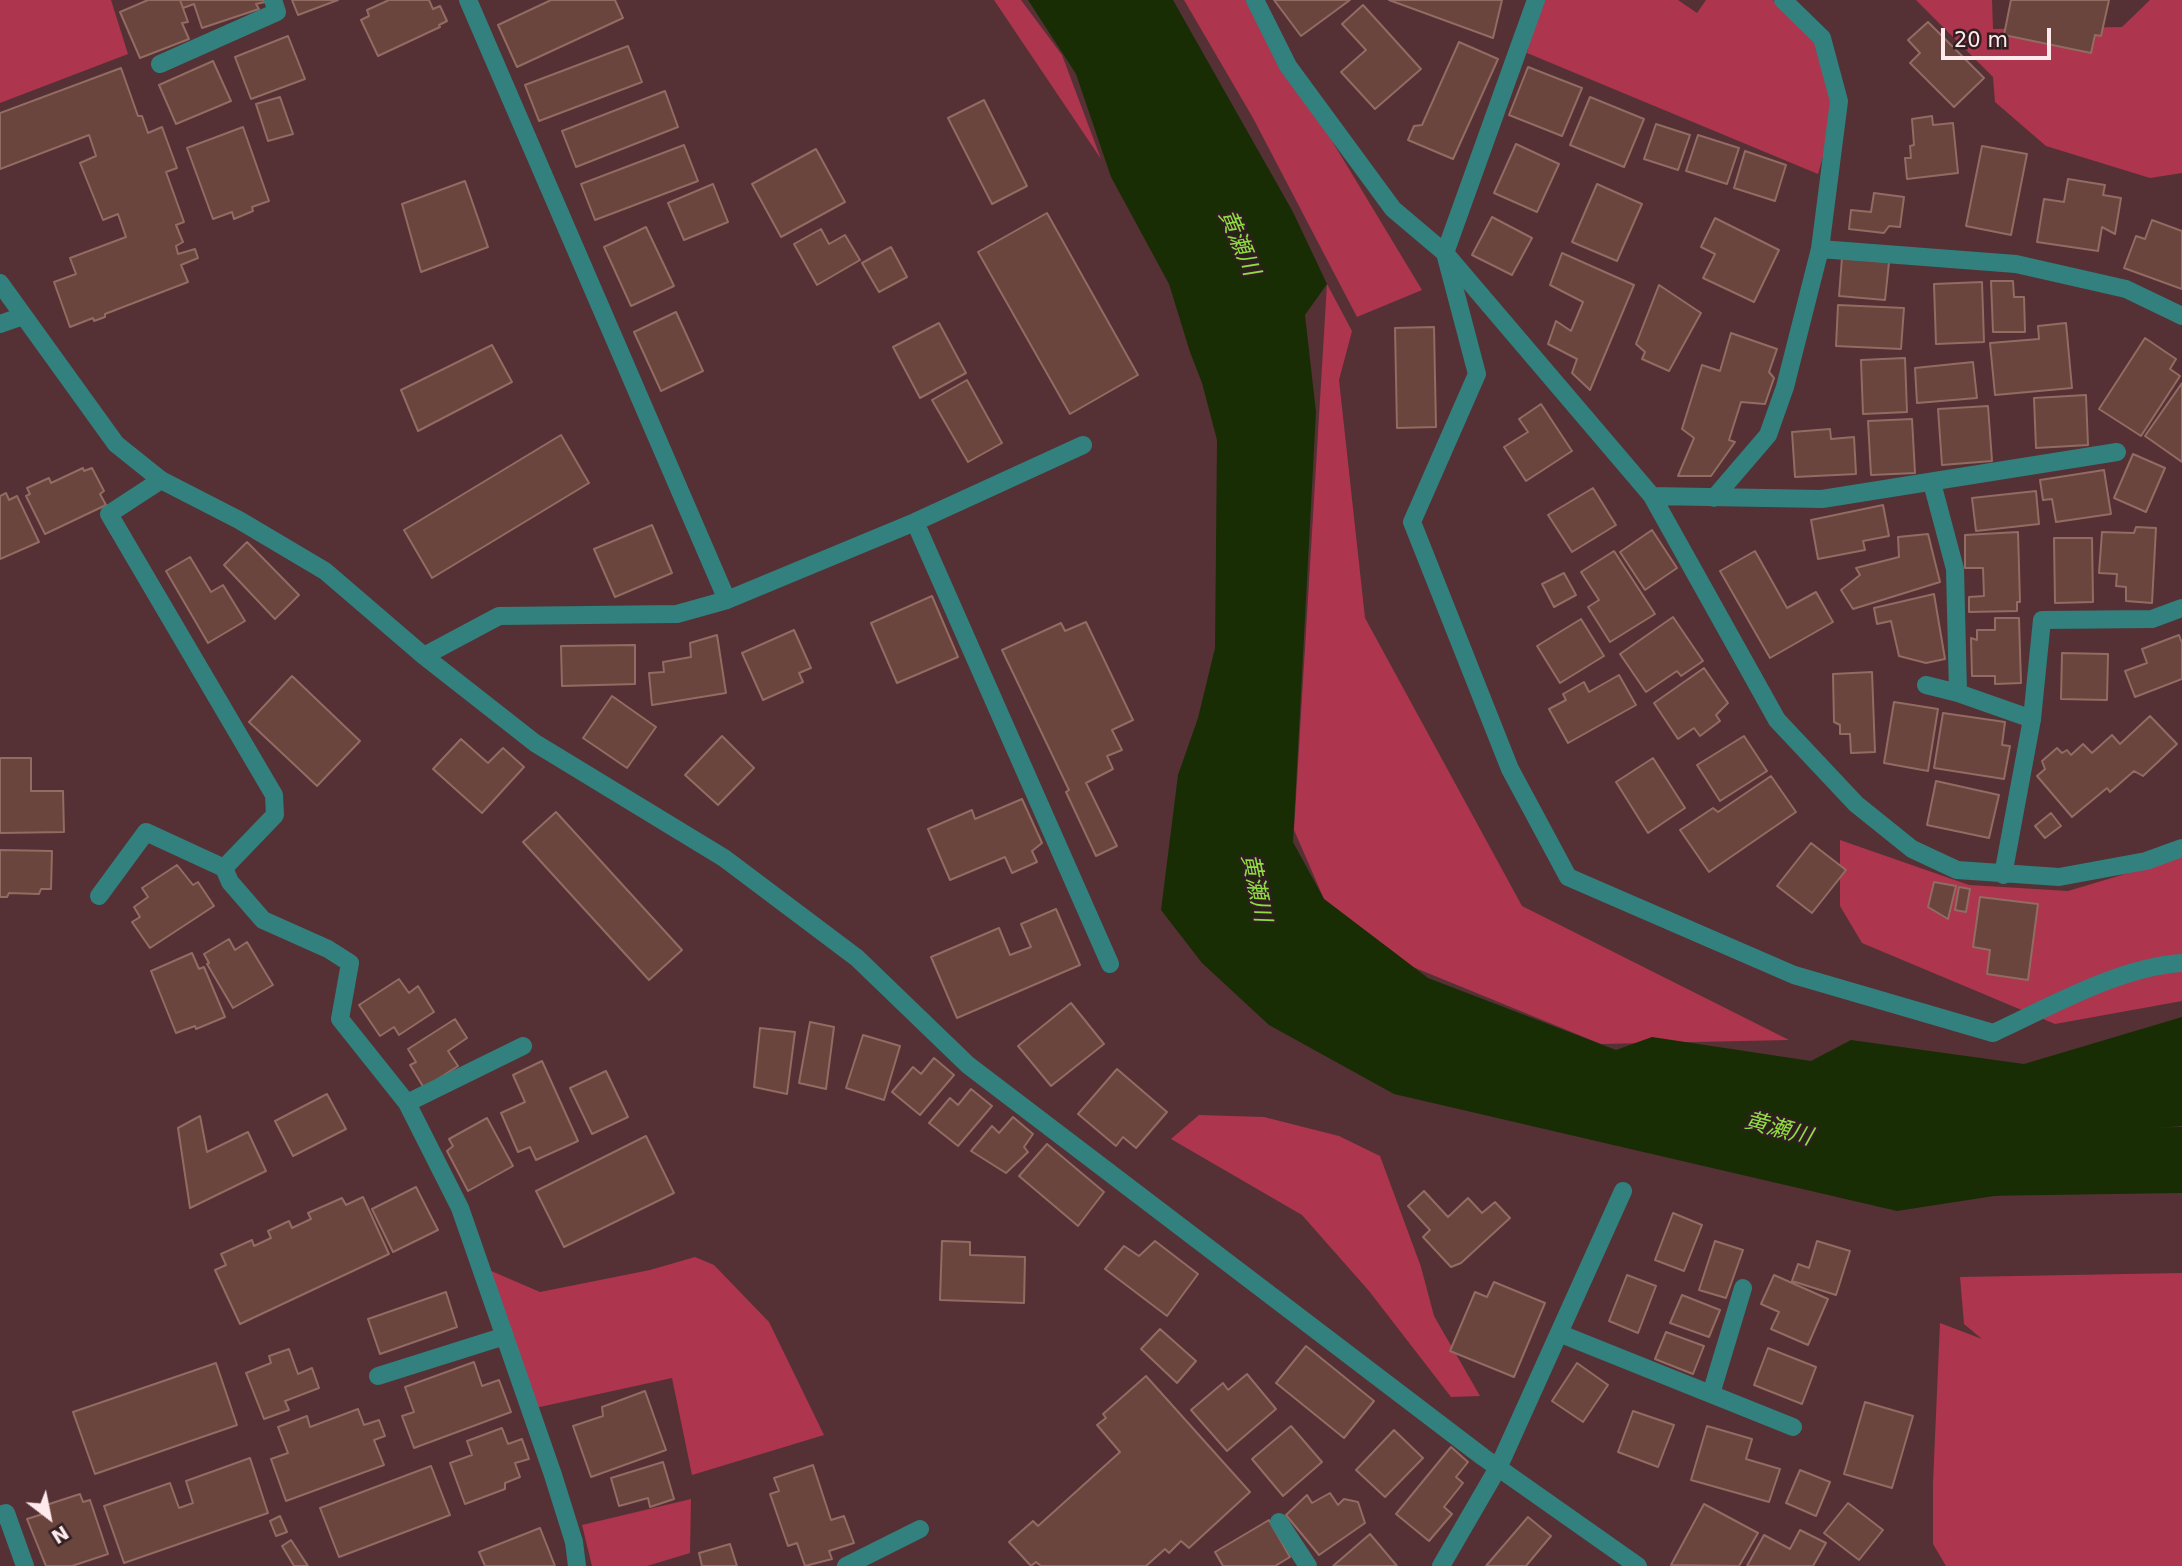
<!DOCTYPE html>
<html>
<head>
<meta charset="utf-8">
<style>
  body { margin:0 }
  #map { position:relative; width:2182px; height:1566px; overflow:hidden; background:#553135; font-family:"DejaVu Sans",sans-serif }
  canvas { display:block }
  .north { position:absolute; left:14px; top:1482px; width:70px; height:70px; -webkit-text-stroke:5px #301f21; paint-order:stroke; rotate:148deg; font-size:19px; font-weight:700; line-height:28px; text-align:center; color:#feeaec }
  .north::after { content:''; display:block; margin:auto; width:24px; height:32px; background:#feeaec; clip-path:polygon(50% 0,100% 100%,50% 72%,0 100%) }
  .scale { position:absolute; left:1941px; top:28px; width:110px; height:32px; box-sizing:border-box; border:4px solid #feeaec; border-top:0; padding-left:9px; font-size:21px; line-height:24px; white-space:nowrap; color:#feeaec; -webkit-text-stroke:5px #301f21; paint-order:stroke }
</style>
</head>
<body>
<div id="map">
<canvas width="2182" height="1566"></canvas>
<div class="north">N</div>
<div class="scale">20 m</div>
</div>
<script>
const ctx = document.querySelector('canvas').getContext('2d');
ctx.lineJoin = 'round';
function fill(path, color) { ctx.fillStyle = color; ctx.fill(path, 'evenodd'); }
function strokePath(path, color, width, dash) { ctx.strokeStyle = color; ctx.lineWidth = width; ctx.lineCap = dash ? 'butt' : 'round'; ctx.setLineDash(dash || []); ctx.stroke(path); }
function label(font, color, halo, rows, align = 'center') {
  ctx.font = font + ' "DejaVu Sans","Noto Sans JP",sans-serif'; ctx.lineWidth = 5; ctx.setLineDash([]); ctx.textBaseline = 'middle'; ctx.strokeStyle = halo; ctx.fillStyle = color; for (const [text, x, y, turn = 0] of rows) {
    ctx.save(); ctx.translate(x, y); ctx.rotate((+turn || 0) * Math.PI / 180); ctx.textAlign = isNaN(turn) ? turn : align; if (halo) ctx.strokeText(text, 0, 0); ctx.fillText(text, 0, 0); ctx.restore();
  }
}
const green = new Path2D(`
  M0,0H111L128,54L0,103Z
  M994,0H1021L1062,55L1101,159Z
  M1184,0H1247L1422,290L1357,317L1253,118Z
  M1536,0H1678L1697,13L1706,0H1773L1815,39L1839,101L1818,174L1527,53Z
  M1916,0H1992L1993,29L2122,27L2150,0H2182V173L2150,178L2046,146L1995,102L1993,77Z
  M1327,284L1352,331L1339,380L1365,618L1522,906L1789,1040L1601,1044L1413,967L1324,899L1294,830Z
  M1840,840L1969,885L2068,891L2182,857V1001L2055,1024L1862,943L1840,906Z
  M1199,1115L1264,1117L1339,1136L1380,1156L1421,1267L1434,1316L1480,1396L1451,1397L1369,1291L1302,1215L1171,1139Z
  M695,1257L714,1265L769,1322L824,1435L692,1475L672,1378L535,1408L489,1270L540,1292L650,1270Z
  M2182,1273V1566H1946L1933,1544V1483L1940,1323L1982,1339L1964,1324L1960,1277Z
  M691,1499L690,1553L647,1566H592L582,1525Z`);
const water = new Path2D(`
  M1028,0H1173L1293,212L1327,284L1305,315L1316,412L1293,842L1324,899L1428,978L1616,1050L1652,1037L1811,1061L1851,1040L2024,1064L2182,1017V1126L2131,1130L2020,1192L1897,1211L1394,1094L1269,1025L1202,963L1161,910L1178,775L1198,718L1215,648L1217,440L1202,383L1190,352L1169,284L1111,177L1076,74Z`);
const river = new Path2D(`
  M1980,1163L2182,1160`);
const building = new Path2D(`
  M148,0H180L188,22L182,23L189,39L140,58L120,12Z
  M180,0H264L265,2L256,4L259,9L202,28L194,4L183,8Z
  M292,0H338L298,15Z
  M389,0H429L433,9L440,6L447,21L439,25L440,27L378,56L361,20L369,16L367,10Z
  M551,0H615L623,18L517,67L498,25Z
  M1274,0H1350L1301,36Z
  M1389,0H1502L1493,38Z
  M2011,0H2109L2101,36L2095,35L2091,53L2004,35Z
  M1363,5L1421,69L1375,109L1341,72L1366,50L1342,24Z
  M1928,22L1984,78L1954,107L1910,63L1920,53L1908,40Z
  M288,36L305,79L251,99L235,57Z
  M1459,42L1498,59L1453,159L1408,140L1414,126L1422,125Z
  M628,46L642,82L539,121L525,85Z
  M213,61L231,101L176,124L159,85Z
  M1528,67L1582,88L1562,136L1509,115Z
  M121,68L138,116H142L148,133L162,127L177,168L166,172L184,222L176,225L183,242L176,246L178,254L195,249L198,258L181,265L188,282L105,314V317L94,321L93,318L70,327L54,282L76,274L70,258L126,237L118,214L103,220L80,163L96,156L89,135L0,169V113Z
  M665,91L678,127L576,167L562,131Z
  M280,97L293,134L268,141L256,104Z
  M1590,97L1644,119L1624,167L1570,145Z
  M984,100L1027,186L992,204L948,118Z
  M1932,116L1933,125L1953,123L1958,173L1907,179L1905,158H1911L1910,146L1914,145L1912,119Z
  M1656,124L1690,135L1678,170L1644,159Z
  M243,127L269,201L252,207L253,211L234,219L232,212L213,219L187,148Z
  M1698,135L1739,148L1727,184L1686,171Z
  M1516,144L1559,164L1537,212L1494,193Z
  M684,145L698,181L595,220L581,184Z
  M1982,146L2027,154L2011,235L1966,226Z
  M816,149L845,202L781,237L752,184Z
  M1745,151L1786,165L1775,201L1734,188Z
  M2068,179L2105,185L2103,195L2121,198L2115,234L2102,227L2098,251L2037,242L2044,199L2064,202Z
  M465,181L488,247L421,272L402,204Z
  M713,184L728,222L684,240L668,203Z
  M1597,184L1642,204L1617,261L1572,242Z
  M1874,193L1904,197L1900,227L1889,226L1884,233L1849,229L1851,210L1871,212Z
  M1047,213L1138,375L1070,414L978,252Z
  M1492,217L1532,238L1512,275L1472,255Z
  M1715,218L1779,250L1754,302L1703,278L1715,254L1701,247Z
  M2152,220L2182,231V289L2124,268L2136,236L2145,239Z
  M646,227L674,286L631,306L604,247Z
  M821,229L829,244L845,235L860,260L817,285L794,244Z
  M891,247L907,277L879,292L862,263Z
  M1562,253L1634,285L1590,390L1572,373L1577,359L1548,344L1556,321L1571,331L1583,302L1550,285Z
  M1842,258L1889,262L1885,300L1839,296Z
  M1991,281H2013L2014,297H2024L2025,332H1993Z
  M1982,282L1984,342L1936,344L1934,284Z
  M1659,285L1701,313L1669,371L1642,359L1645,352L1636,344Z
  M1838,305L1904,308L1901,349L1836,346Z
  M676,312L703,371L661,391L634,332Z
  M939,323L966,373L920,398L893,347Z
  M2066,323L2072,388L1995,395L1990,343L2039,339L2038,326Z
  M1434,327L1436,427L1397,428L1395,328Z
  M1731,333L1777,349L1769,372L1774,378L1765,404L1741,402L1729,440L1735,442L1711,476H1678L1694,438L1682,429L1702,365L1720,371Z
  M2145,338L2176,359L2170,369L2180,376L2141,436L2099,409Z
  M492,345L512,382L418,431L401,390Z
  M1905,358L1907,412L1863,414L1861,360Z
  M1973,362L1977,398L1917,403L1915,368Z
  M967,380L1002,443L968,462L932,400Z
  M2182,383V462L2145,436Z
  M2086,395L2088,445L2036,448L2034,398Z
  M1541,404L1572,451L1526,481L1504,447L1528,432L1519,419Z
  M1988,406L1992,461L1942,465L1938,409Z
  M1912,419L1915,473L1871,475L1868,421Z
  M1830,429L1831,439L1854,437L1856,474L1795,477L1792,432Z
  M561,435L589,483L432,578L404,530Z
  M2133,454L2165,468L2146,512L2114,498Z
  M83,468L84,471L92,468L104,491L100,494L106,505L45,534L26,496L30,494L27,488L49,478L51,483Z
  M2104,470L2111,514L2056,522L2052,499L2043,500L2040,480Z
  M1593,488L1616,525L1572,552L1548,515Z
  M2036,491L2039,524L1976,531L1972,498Z
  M6,493L9,500L17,496L39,542L0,559V496Z
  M1883,505L1889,536L1863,541L1865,550L1818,559L1811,520Z
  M652,525L672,573L615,597L594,549Z
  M2136,527L2156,528L2152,603L2126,601V587L2116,586L2117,574L2099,573L2102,532L2134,533Z
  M1652,530L1677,568L1645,590L1620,552Z
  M2018,532L2020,602H2017V611L1969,612V597L1984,596L1983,568H1965V535Z
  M1928,534L1940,582L1853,609L1841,590L1860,575L1856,568L1899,557L1898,537Z
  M2054,538H2092L2093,602L2055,603Z
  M247,542L299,595L275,619L224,565Z
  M1614,551L1655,614L1610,642L1588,607L1599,600L1581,572Z
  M1755,551L1787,608L1816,592L1833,622L1770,658L1720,571Z
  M190,557L211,592L223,585L245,621L208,643L166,571Z
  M1564,573L1576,595L1554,607L1542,584Z
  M1934,594L1945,659L1926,663L1899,656L1891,621L1877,624L1874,608Z
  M932,596L958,657L897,683L871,623Z
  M1673,617L1703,661L1681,676L1677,671L1646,692L1620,654Z
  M1995,618H2019L2021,683L1995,684V676H1972L1971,638L1977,640V630H1995Z
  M1581,619L1604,656L1560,683L1537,646Z
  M1086,622L1133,720L1112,730L1122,750L1107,756L1113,769L1086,783L1117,846L1096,856L1066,792L1069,790L1002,650L1061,623L1065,631Z
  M794,630L811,668L799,673L803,682L763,700L742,653Z
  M717,635L726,693L652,705L649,673L664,672L663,662L691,657L690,643Z
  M2179,635L2182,643V679L2135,697L2125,671L2147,663L2142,649Z
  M635,645V684L562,686L561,646Z
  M2062,653L2108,654L2107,700L2061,699Z
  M1704,668L1728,703L1716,715L1720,721L1700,736L1694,728L1678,739L1654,703Z
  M1872,672L1875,752L1851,753L1850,734H1840V725L1834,722L1833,674Z
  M1619,675L1636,705L1568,743L1549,709L1566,700L1563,694L1584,682L1589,692Z
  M292,676L360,741L317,786L249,722Z
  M612,696L656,727L627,768L583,738Z
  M1894,702L1938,709L1928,771L1884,763Z
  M1943,713L2005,722L2002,745L2010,746L2004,779L1934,768Z
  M2150,716L2177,744L2143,776L2134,771L2110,792L2107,788L2072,817L2037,776L2045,769L2042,761L2057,748L2062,753L2067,750L2071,755L2083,744L2092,753L2112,735L2120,744Z
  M722,736L754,768L718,805L685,775Z
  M1744,736L1767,771L1720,801L1697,765Z
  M461,739L488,763L503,748L524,767L482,813L433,769Z
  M0,758H31V791H63L64,832L0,833Z
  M1653,758L1685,808L1648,833L1616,782Z
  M1771,776L1796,812L1709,872L1680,830L1713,808L1718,812Z
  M1936,781L1999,795L1989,838L1927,825Z
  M1022,799L1042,843L1032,851L1037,862L1012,873L1005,857L950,880L928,829L972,810L975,819Z
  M556,812L682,950L649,980L523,842Z
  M2051,813L2061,826L2045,838L2035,826Z
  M1811,843L1846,870L1812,913L1777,886Z
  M0,850L52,851L51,889H41L39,894L9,893L7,897H0Z
  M177,865L193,885L198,882L214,906L150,948L132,922L140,917L134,907L148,897L142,888Z
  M1934,882L1956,886L1948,919L1928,907Z
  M1959,887L1970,889L1966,912L1955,910Z
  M1980,897L2038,904L2028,980L1987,974L1990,950L1973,947Z
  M1056,909L1080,965L957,1018L931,957L999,928L1010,955L1031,947L1021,924Z
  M229,939L235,950L247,942L273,985L233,1008L207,964L209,963L204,954Z
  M192,953L199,969L204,967L225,1017L196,1029L195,1026L176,1033L151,971Z
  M399,979L409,993L418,986L434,1012L399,1035L394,1027L380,1036L359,1005Z
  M1071,1003L1104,1044L1051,1086L1018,1046Z
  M455,1019L467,1038L448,1051L458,1066L424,1088L410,1065L416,1062L408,1049Z
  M810,1022L834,1027L826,1089L799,1083Z
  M760,1028L795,1032L787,1094L754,1087Z
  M863,1035L900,1046L884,1100L846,1088Z
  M934,1058L954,1075L920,1115L892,1092L913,1067L921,1074Z
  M542,1061L578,1141L536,1160L530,1147L518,1152L501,1113L525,1102L513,1075Z
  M1117,1069L1167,1112L1136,1148L1123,1137L1116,1146L1078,1114Z
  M606,1071L628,1117L592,1134L570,1088Z
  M971,1089L992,1106L958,1146L929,1123L950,1098L958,1105Z
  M327,1094L346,1129L293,1156L275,1121Z
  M200,1116L207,1152L248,1132L266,1171L190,1208L178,1128Z
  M1013,1117L1033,1134L1024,1147L1028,1152L1006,1173L971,1151L992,1126L999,1133Z
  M487,1118L513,1166L468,1191L447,1151L453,1146L449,1139Z
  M646,1136L674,1193L564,1247L536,1191Z
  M1047,1144L1104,1192L1078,1226L1019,1176Z
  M416,1187L438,1230L393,1252L372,1209Z
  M1424,1191L1448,1217L1468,1198L1482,1213L1495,1202L1510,1218L1461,1263L1451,1267L1423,1237L1430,1230L1408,1206Z
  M363,1197L389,1254L240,1324L215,1270L226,1265L221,1254L252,1240L254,1246L271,1238L268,1231L289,1221L292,1228L311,1219L308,1213L342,1198L346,1205Z
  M1673,1213L1702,1225L1684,1271L1655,1260Z
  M942,1241L970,1242V1255L1025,1257L1024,1303L940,1300Z
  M1155,1241L1198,1274L1167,1316L1105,1269L1124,1246L1139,1256Z
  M1715,1241L1743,1250L1726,1298L1699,1290Z
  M1817,1241L1850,1251L1836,1295L1792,1281L1798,1264L1809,1268Z
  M1627,1275L1656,1286L1638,1333L1609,1321Z
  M1774,1275L1828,1299L1808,1345L1771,1329L1779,1312L1761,1304Z
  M1494,1282L1545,1303L1514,1377L1450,1351L1475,1292L1487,1297Z
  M446,1292L457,1327L380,1354L368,1319Z
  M1682,1295L1720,1310L1709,1337L1670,1323Z
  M1160,1329L1196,1361L1177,1383L1141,1349Z
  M1666,1332L1704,1346L1693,1374L1655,1359Z
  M1306,1346L1374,1401L1344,1438L1276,1383Z
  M1768,1348L1816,1367L1802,1404L1754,1385Z
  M289,1349L298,1374L312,1368L319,1388L285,1401L289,1410L264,1419L246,1373L271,1363L269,1356Z
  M474,1362L482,1386L499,1380L511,1412L414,1448L402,1416L414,1412L405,1387Z
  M216,1363L237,1425L95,1474L73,1412Z
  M1577,1363L1608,1385L1583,1422L1552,1401Z
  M1247,1374L1276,1409L1227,1451L1191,1410L1223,1383L1228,1390Z
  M1146,1376L1250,1492L1189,1548L1181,1541L1169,1553L1165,1549L1146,1566H1041L1036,1562L1031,1566L1009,1542L1033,1521L1038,1526L1120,1452L1097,1425L1106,1418L1103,1414Z
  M645,1391L666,1450L591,1477L573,1426L603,1416L602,1407Z
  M1865,1402L1913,1416L1892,1488L1844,1474Z
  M358,1409L364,1425L379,1420L385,1436L374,1440L384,1465L286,1501L271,1459L288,1453L278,1427L307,1416L310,1427Z
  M1633,1411L1674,1425L1658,1467L1618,1452Z
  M1291,1426L1322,1462L1283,1496L1252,1459Z
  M1707,1426L1752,1439L1746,1459L1780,1469L1769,1502L1691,1480Z
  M502,1428L508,1444L522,1439L529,1459L515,1463L520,1477L505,1483V1489L465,1504L450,1463L472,1455L467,1441Z
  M1394,1430L1423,1458L1385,1497L1356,1470Z
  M1451,1447L1468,1462L1456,1477L1463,1483L1444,1507L1452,1514L1429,1541L1396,1514Z
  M250,1458L268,1513L124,1563L104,1506L170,1483L179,1508L193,1503L186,1481Z
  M663,1462L674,1499L650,1507L648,1498L619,1506L611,1478Z
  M813,1465L831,1520L844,1516L854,1543L829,1551L832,1559L805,1566L797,1543L788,1546L770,1494L779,1491L774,1478Z
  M431,1466L450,1515L339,1557L320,1508Z
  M1800,1470L1830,1482L1816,1516L1786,1503Z
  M1330,1493L1338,1505L1344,1499L1358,1502L1365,1523L1319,1555L1286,1515L1307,1495L1312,1503Z
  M80,1494L83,1502L90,1500L108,1554L72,1566H46L27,1519L46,1513L43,1506Z
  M1848,1503L1883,1530L1859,1560L1824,1533Z
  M1704,1504L1758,1533L1739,1566L1671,1565Z
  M280,1516L287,1532L276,1536L270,1521Z
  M1528,1517L1551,1536L1526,1566H1486Z
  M1269,1520L1290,1557L1275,1566H1223L1215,1552Z
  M540,1528L555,1566H485L479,1552Z
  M1800,1530L1826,1543L1813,1566H1747L1764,1535L1790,1549Z
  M1370,1534L1397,1566H1333Z
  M291,1540L308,1566H294L282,1546Z
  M730,1544L737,1566H702L699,1553Z`);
const service = new Path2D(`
  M1445,253L1477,374L1412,522L1510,769L1568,877L1794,975L1993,1033C2050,1007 2119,967 2182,963
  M161,480L109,514L274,795L275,815L224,868
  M1932,483L1955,569L1958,693L2032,719
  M1926,685L1958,693`);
const minor = new Path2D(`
  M1255,0L1288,66L1393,209L1445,253L1652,496L1777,720L1856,804L1912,849L1957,870L2059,877L2146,861L2182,848
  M160,64L277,12L273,0
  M1820,249L2016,264L2126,289L2182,316
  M1445,253L1536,0
  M0,283L116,444L161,480L239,520L325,571L424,656L535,743L724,858L857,958L968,1065L1483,1457L1638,1566
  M0,324L23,316
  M1652,496L1822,499L2117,452
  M1714,498L1768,435L1785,387L1820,249L1839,101L1822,38L1783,0
  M915,522L1110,964
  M727,600L915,522L1083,445
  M424,656L499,616L677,614L727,600L468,0
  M2003,875L2032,719L2042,620L2152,619L2182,608
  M99,896L146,832L224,868L230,882L263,920L328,949L350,963L340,1019L407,1103L460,1208L553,1475L574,1542L577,1566
  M407,1103L523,1046
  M1561,1334L1793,1427
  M378,1376L505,1336
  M1711,1394L1743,1288
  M0,1515L6,1513L25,1566
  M1279,1522L1308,1566
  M846,1566L920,1529
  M1441,1566L1499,1466L1623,1191`);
const waterNames = [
  ["黄瀬川",1238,243,67],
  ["黄瀬川",1255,888,78],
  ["黄瀬川",1778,1130,15]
];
fill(green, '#ae354e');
fill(water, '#192d05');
strokePath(river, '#192d05', 66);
fill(building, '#6a453d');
strokePath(building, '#926b62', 2);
strokePath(service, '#32817e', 18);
strokePath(minor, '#32817e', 18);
label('italic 23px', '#8fdd42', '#301f21', waterNames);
</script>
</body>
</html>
